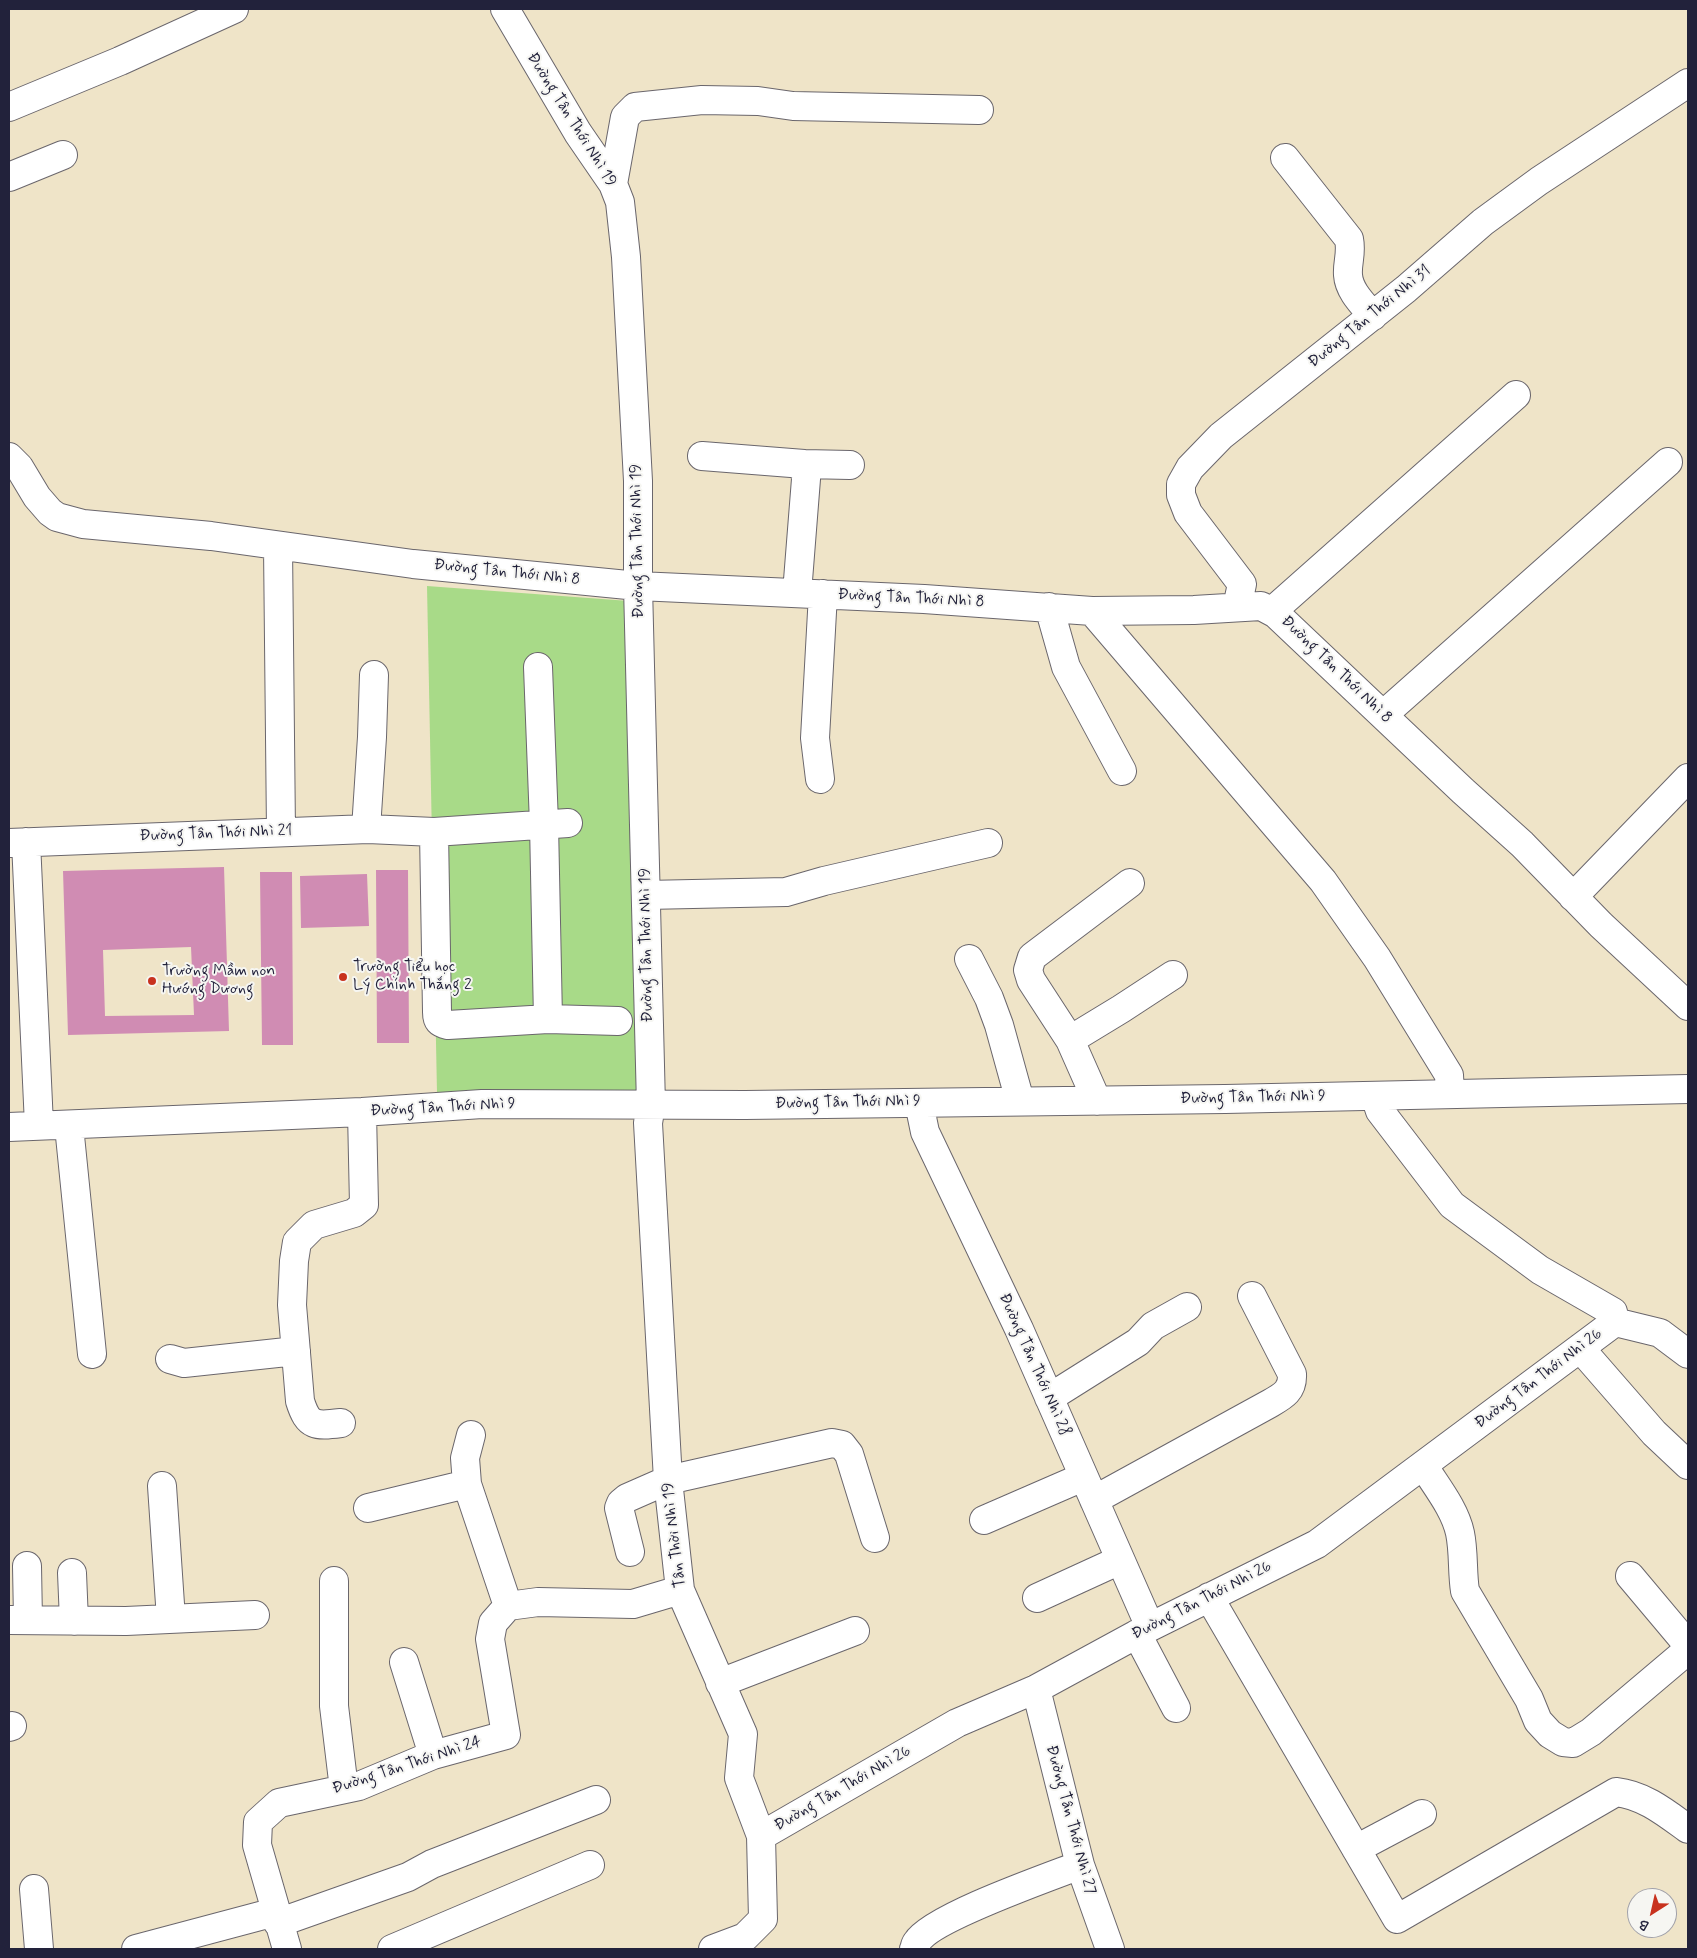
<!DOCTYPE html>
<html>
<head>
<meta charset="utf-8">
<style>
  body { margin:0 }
  #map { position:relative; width:1697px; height:1958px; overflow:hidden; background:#efe4c8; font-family:Mynerve,sans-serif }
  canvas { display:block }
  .frame { position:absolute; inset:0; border:10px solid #22223b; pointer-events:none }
  .north { position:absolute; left:1627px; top:1888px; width:50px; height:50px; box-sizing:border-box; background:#f6f6f2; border:1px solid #a1a1a9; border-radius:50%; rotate:215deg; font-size:14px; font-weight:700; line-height:20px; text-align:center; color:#22223b }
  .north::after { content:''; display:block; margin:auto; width:18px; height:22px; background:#c8321e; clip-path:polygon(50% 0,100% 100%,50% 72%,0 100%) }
</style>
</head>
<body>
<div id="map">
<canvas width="1697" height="1958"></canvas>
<div class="frame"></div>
<div class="north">B</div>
</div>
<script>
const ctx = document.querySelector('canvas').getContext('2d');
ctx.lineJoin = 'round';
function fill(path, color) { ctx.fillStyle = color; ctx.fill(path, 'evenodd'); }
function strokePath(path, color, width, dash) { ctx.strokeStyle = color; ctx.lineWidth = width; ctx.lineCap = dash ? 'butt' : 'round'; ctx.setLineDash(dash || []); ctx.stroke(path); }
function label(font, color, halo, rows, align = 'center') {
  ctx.font = font + ' Mynerve,sans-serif'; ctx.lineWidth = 4; ctx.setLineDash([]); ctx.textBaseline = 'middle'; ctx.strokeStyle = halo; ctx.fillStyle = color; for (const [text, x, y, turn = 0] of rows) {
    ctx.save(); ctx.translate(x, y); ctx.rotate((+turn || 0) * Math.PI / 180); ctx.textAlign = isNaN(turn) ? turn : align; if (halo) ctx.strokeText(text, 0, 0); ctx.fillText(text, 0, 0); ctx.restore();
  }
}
const green = new Path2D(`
  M427,586L629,601L648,1095L437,1093Z`);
const building = new Path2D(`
  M224,867L229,1031L68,1035L63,871ZM191,947L194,1015L105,1016L103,950Z
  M376,870H408L409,1043H377Z
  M260,872H292L293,1045H262Z
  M367,874L369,926L301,928L300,876Z`);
const minor = new Path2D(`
  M505,9L578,133L613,184L620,202L626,257L638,481V586L651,1105L648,1123L668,1480L680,1590L743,1734L739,1778L761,1836L763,1919L745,1937L713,1949
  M9,107L120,61L234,9
  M1285,158L1349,239C1352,254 1347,262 1348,275C1349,291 1363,304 1373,316
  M9,177L63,155
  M613,184L625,117L635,107L702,100L758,101L793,106L979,110
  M702,456L804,464L806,479L797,593
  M9,457L19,467L37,497L50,512L57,517L83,524L211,536L413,564L638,586L924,599L1092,611L1194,610L1261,606L1276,614L1463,791L1522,844L1601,925L1688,1006
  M804,464L850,465
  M278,546L281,832
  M1049,607L1066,667L1122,771
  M1237,607L1242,584L1188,513L1181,495V484L1190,468L1221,436L1406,289L1483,222L1539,181L1688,83
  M1092,611L1323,881L1377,958L1449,1075L1450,1094
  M1276,613L1278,606L1516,395
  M538,667L544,824L548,1019
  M1383,715L1668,462
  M820,779L815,738L823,594
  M366,829L372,737L374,675
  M434,832L437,1012C437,1021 439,1023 448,1025L548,1019L618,1021
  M26,842L39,1125
  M9,843L368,829L434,832L568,823
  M646,895L786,892L824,881L988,843
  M1573,897L1688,778
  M969,959L989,998L999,1025L1020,1101
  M1070,1040L1121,1009L1173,975
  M1375,1096L1380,1111L1452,1205L1540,1270L1613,1312L1615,1322
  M1097,1101L1070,1040L1031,980L1028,970L1032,957L1130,883
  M919,1103L925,1132L1019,1329L1150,1627
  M69,1126L92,1354
  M9,1127L362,1112L482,1104L745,1105L1225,1099L1688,1089
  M1615,1322L1660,1333L1688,1354
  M1580,1348L1654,1433L1688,1465
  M170,1359L184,1363L296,1351
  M1049,1398L1138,1342L1153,1326L1187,1307
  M341,1423C316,1426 308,1427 300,1401L292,1305L294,1261L297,1242L314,1225L354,1213L364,1205L362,1112
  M471,1435L465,1458L467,1484L508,1606
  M1423,1465C1436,1486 1455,1509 1460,1533C1464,1552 1462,1572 1465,1591L1529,1699L1538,1721L1550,1734L1563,1742L1573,1743L1591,1732L1688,1650
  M162,1486L171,1619
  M1094,1500L1269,1404C1283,1396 1293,1391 1292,1374L1252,1296
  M368,1508L467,1484
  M984,1520L1083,1477
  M630,1552L619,1508L621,1503L627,1498L668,1480L832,1443L842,1445L849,1454L875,1538
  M27,1566L28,1620
  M72,1573L74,1621
  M1630,1576L1688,1645
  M334,1581V1706L344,1789
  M1209,1597L1397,1919L1616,1792C1644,1795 1666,1813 1688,1829
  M1037,1598L1120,1560
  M9,1620L126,1621L255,1615
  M1137,1634L1176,1708
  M404,1662L433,1755
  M720,1683L855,1631
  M1036,1689L1080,1865L1110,1949
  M9,1727L12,1726
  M761,1836L957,1723L1036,1689L1150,1627L1317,1544L1615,1322
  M1356,1849L1422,1814
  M34,1889L39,1949
  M278,1923L408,1877L432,1864L596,1800
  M136,1949L275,1912
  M287,1949L257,1845L258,1822L279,1803L359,1786L433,1755L506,1735L490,1639L493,1623L508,1606L538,1602L633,1604L680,1590
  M392,1949L590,1865
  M914,1949C915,1947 915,1944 917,1942C931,1918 1049,1877 1080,1865`);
const markers = [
  [343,977,5,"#c8321e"],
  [152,981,5,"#c8321e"]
];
const streetNames = [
  ["Đường Tân Thới Nhì 19",571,120,58],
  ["Đường Tân Thới Nhì 31",1370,317,-39],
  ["Đường Tân Thới Nhì 19",638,541,-91],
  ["Đường Tân Thới Nhì 8",507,573,6],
  ["Đường Tân Thới Nhì 8",911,599,3],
  ["Đường Tân Thới Nhì 8",1336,670,44],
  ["Đường Tân Thới Nhì 21",216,834,-2],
  ["Đường Tân Thới Nhì 19",647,945,-91],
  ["Đường Tân Thới Nhì 9",1253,1098,-1],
  ["Đường Tân Thới Nhì 9",848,1103,-1],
  ["Đường Tân Thới Nhì 9",443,1108,-3],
  ["Đường Tân Thới Nhì 28",1034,1365,66],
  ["Đường Tân Thới Nhì 26",1539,1379,-37],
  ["Tân Thời Nhì 19",675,1535,-97],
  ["Đường Tân Thới Nhì 26",1202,1601,-27],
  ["Đường Tân Thới Nhì 24",407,1766,-18],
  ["Đường Tân Thới Nhì 26",843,1789,-30],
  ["Đường Tân Thới Nhì 27",1070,1820,75]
];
const poiNames = [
  ["Trường Tiểu học",353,968],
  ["Lý Chính Thắng 2",353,986],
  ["Trường Mầm non",162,972],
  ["Hướng Dương",162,990]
];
fill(green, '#a8da88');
fill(building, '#d08cb3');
strokePath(minor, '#6a666c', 30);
strokePath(minor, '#fff', 28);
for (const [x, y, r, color] of markers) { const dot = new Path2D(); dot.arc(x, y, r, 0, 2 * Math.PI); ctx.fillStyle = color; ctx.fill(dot); strokePath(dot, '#f6f6f2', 2); }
label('16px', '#22223b', '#f6f6f2', streetNames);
label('16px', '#22223b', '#f6f6f2', poiNames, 'left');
</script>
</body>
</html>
